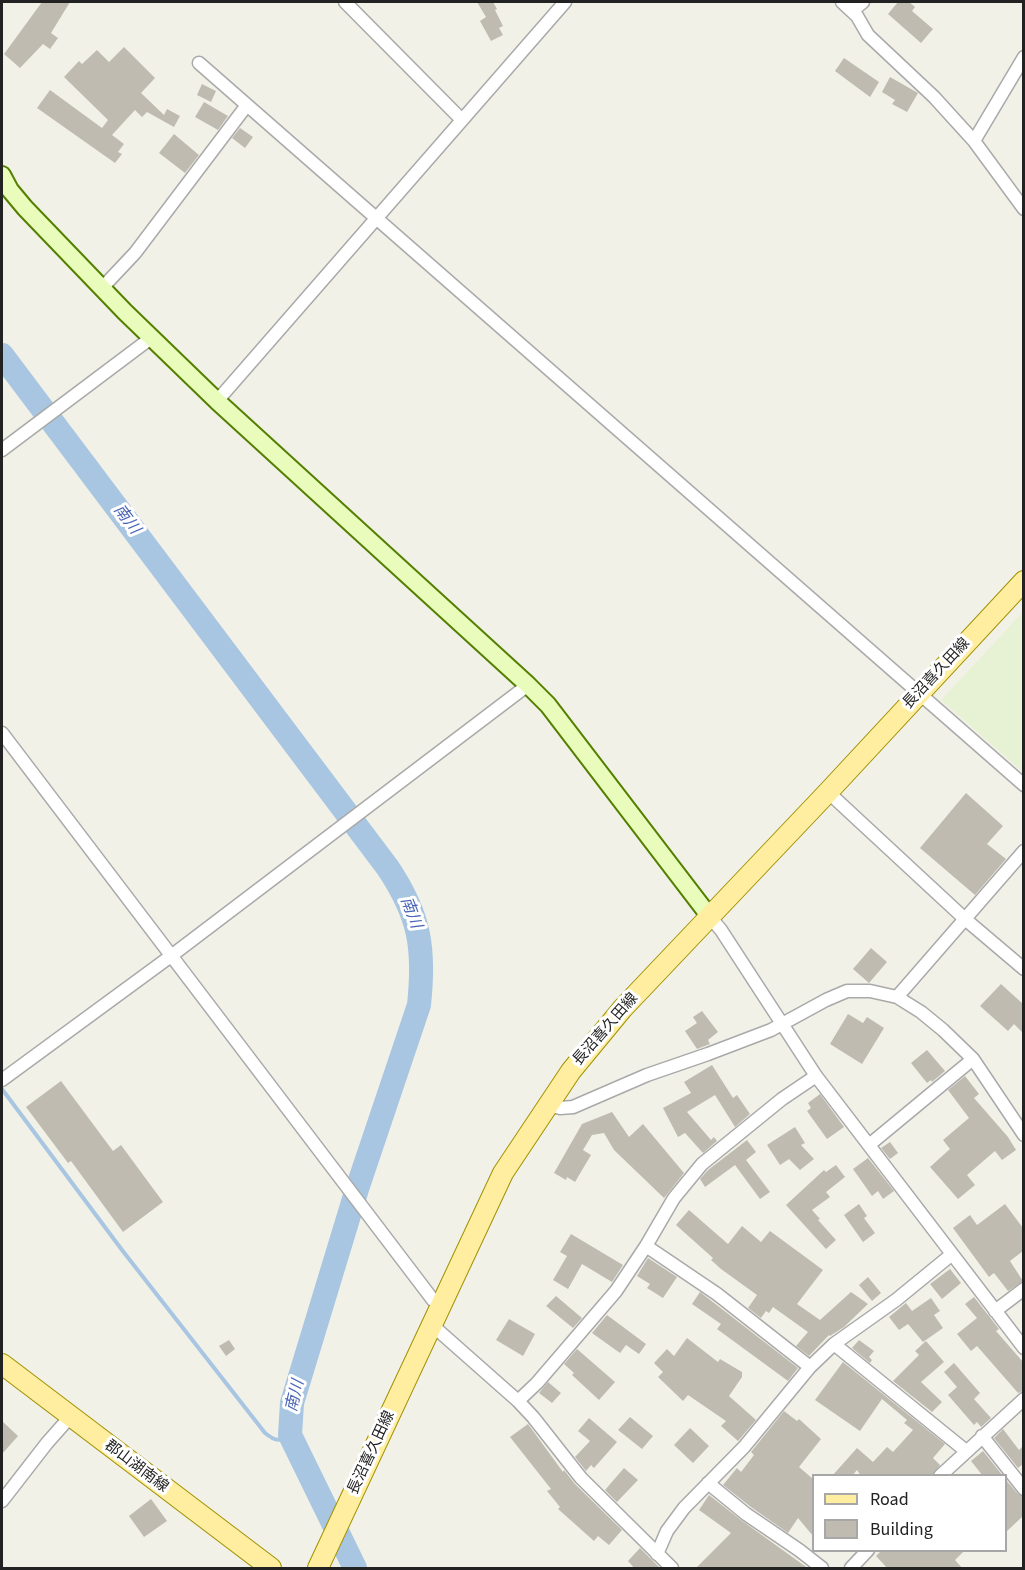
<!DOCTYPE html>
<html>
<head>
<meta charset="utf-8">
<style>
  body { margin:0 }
  #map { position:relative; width:1025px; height:1570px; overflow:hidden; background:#f2f1e8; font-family:"Source Sans 3",sans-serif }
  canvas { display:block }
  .frame { position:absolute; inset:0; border:3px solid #222; pointer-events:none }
  .legend { position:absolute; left:812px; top:1474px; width:195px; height:78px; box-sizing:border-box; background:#fff; border:2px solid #a7a7a7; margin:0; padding:8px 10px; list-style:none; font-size:18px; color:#222 }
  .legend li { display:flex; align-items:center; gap:12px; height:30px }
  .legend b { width:30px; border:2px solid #a7a7a7 }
</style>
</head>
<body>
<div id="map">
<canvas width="1025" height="1570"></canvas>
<div class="frame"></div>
<ul class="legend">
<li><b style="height:8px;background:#ffeda0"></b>Road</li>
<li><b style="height:16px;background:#bfbbb1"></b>Building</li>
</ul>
</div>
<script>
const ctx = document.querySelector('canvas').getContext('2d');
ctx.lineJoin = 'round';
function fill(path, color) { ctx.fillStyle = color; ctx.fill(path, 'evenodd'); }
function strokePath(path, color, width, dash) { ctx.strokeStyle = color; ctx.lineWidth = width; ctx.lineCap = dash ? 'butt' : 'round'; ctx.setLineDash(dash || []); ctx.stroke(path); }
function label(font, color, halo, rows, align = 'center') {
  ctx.font = font + ' "Source Sans 3","Noto Sans JP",sans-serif'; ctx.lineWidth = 6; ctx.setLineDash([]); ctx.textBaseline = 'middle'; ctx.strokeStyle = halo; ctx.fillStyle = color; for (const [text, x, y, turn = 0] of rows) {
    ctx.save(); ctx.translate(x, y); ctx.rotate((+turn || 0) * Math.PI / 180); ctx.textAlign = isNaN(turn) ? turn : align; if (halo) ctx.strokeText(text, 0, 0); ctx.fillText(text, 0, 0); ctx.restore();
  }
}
const farmland = new Path2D(`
  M1023,612V772L941,700Z`);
const stream = new Path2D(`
  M2,1089L122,1250L265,1433C275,1441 279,1442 290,1435`);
const river = new Path2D(`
  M2,355L388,868C420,916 425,948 419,1005L357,1189L292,1403L290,1435L355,1568`);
const building = new Path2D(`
  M42,2H70L51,33L58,38L50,49L43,44L20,68L4,54Z
  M477,2H493L497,9L495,10L503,26L499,28L503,35L491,41L480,21L486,17Z
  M898,2H909L915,7L912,11L933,29L921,43L888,14Z
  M124,47L155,78L141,93L164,115L167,109L180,116L174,127L147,112L142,117L135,110L112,135L124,144L118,152L122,154L115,163L37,108L50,90L102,128L108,120L64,77L79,61L82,64L97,50L109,62Z
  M844,58L879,82L870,97L835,71Z
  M890,77L918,93L907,112L892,104L895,100L882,92Z
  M202,84L216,91L211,102L197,95Z
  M204,102L228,116L218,130L195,117Z
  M240,128L253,137L245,148L232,138Z
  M174,134L199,155L185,173L159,153Z
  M966,793L1003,826L987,844L1006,859L975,895L920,848Z
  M871,948L887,962L869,983L853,969Z
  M1001,984L1023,1004V1033L1014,1024L1008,1031L980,1006Z
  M702,1011L718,1032L708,1040L710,1044L697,1049L685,1031L697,1023L693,1017Z
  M848,1014L863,1023L867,1017L884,1028L862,1064L830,1044Z
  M927,1050L945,1071L932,1082L931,1080L927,1083L911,1063Z
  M712,1065L733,1098L737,1095L750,1114L735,1127L715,1095L687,1112L711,1140L714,1137L717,1141L703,1153L685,1133L678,1137L663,1108L691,1093L684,1082Z
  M965,1076L979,1094L974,1098L1008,1137L1016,1150L1002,1160L995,1151L967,1175L975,1185L958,1199L930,1167L950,1149L943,1140L969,1118L948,1090Z
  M61,1081L113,1151L121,1145L163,1202L123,1232L71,1161L68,1163L26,1107Z
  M820,1094L844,1127L827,1139L807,1111L811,1108L808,1103Z
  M612,1112L629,1137L643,1124L684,1173L664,1198L614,1150L604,1133L592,1135L583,1150L591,1155L575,1182L567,1177L566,1180L554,1173L582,1124Z
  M795,1127L805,1143L801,1145L814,1159L800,1170L789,1159L780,1165L767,1145Z
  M747,1140L756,1152L746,1160L770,1192L760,1199L735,1165L705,1187L700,1179L708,1170Z
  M890,1142L898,1153L890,1159L881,1148Z
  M868,1158L894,1191L883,1199L878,1191L872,1196L853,1169Z
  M836,1165L845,1177L826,1192L830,1197L812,1210L820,1219L818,1220L836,1240L826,1249L786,1205L824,1170L826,1172Z
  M859,1204L867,1216L864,1218L875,1233L863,1242L844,1215Z
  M1005,1204L1023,1228V1251L1010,1261L1023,1281L1008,1291L994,1273L989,1277L953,1228L970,1215L977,1225Z
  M689,1210L728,1244L742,1226L761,1242L770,1231L823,1270L797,1304L820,1320L851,1292L868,1304L844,1327L830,1336L829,1335L809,1356L796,1346L808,1332L773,1307L769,1313L766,1311L761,1318L748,1308L757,1295L721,1269L711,1260L713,1258L676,1225Z
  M571,1234L623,1265L612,1282L582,1264L568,1289L553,1280L567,1256L560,1252Z
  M648,1258L677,1277L663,1298L647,1288L650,1284L637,1276Z
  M950,1269L961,1283L942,1299L930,1284Z
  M868,1277L881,1293L872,1301L859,1285Z
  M700,1292L798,1368L788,1381L717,1329L721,1324L692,1304Z
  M556,1296L582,1318L573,1328L546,1306Z
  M974,1297L999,1329L996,1331L1023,1362V1391L1018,1393L977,1346L971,1351L957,1334L977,1318L965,1304Z
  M931,1298L940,1311L934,1315L943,1328L923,1342L908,1324L899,1330L889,1317L906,1303L912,1311Z
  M607,1315L646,1344L639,1354L626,1345L620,1353L592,1333Z
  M509,1319L535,1334L523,1356L496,1340Z
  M687,1338L718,1362L720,1359L742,1372V1377L729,1396L756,1420L738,1441L721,1426L726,1421L688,1395L683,1401L658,1377L663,1372L654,1363L667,1349L674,1356Z
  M229,1340L235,1349L226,1356L219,1346Z
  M859,1340L874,1351L869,1357L872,1360L870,1363L852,1348Z
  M926,1341L944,1362L921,1382L942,1402L932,1412L893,1381L919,1355L915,1351Z
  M577,1349L615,1382L599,1400L572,1375L574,1373L564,1364Z
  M843,1362L945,1444L933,1458L940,1465L932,1476H861L857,1470L852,1476H832L857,1448L873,1462L887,1447L893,1452L913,1430L904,1423L907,1420L882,1399L860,1431L815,1400Z
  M954,1363L980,1393L974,1399L991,1418L981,1427L977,1422L974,1425L948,1395L957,1387L944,1372Z
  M548,1382L561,1393L552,1403L539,1393Z
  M784,1411L797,1421L799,1419L821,1439L799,1467L813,1479V1536L798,1518L788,1533L751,1507L723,1485L737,1468L741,1472L754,1455L751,1452Z
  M630,1417L653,1436L642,1449L618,1430Z
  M589,1418L617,1442L594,1468L591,1465L586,1471L575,1457L590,1441L578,1431Z
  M2,1421L18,1436L2,1454Z
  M528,1424L563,1472L564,1470L575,1484L622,1530L609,1545L598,1536L594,1541L558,1509L560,1507L547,1491L551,1489L510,1437Z
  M690,1428L709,1446L693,1463L674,1445Z
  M1003,1429L1019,1450L1023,1446V1464L1018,1468L994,1438Z
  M983,1451L1003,1476H983L971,1461Z
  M624,1468L638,1480L617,1502L605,1490Z
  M1005,1479L1018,1494L1023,1497V1516L1005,1533Z
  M709,1495L741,1520L809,1569H695L731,1533L699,1510Z
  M151,1499L167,1521L144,1537L129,1516Z
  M640,1548L661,1569H635L628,1561Z
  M881,1551H964L955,1560L963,1569H888L876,1556Z`);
const street = new Path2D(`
  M345,2L462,120
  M842,2L857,16L868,35L934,97L974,141L1024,209
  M852,11L863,2
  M199,63L1024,785
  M974,141L1024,57
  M102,288L135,253L247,105
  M217,401L565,2
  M2,450L151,338
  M2,733L433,1300L441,1306
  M828,792L965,919L1024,969
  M710,917L721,930L816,1076L1024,1348
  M897,997L1024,851
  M2,1080L171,956L528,685
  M547,1105L560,1108L573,1107L647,1075L708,1054L771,1030L826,1000L847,991H870L897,997L921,1012L943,1030L973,1059L1024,1135
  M869,1145L973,1059
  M646,1246L717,1294L810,1367
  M995,1311L1024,1289
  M432,1325L518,1401L533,1417L581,1478L672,1568
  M834,1344L966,1451
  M518,1401L537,1383L616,1291L646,1246L674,1198L702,1164L782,1099L816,1076
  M982,1436L1024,1489
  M940,1476L1024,1399
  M708,1483L746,1514L799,1550L822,1568
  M2,1501L47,1443L70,1417
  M657,1554L667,1531L684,1508L744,1447L810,1367L834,1344L896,1300L951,1255
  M851,1568L868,1550`);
const secondary = new Path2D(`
  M2,175L10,190L25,208L125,312L217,401L528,685L548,705L710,917`);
const primary = new Path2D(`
  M2,1364L271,1568
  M318,1568L503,1173L571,1071L623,1008L828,792L1024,581`);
const streetNames = [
  ["長沼喜久田線",937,674,-47],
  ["長沼喜久田線",606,1030,-49],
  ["長沼喜久田線",372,1453,-65],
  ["郡山湖南線",136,1467,37]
];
const waterNames = [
  ["南川",126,520,53],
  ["南川",410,913,69],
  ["南川",296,1396,-77]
];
fill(farmland, '#e7f1d3');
strokePath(stream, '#a8c6e1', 4);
strokePath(river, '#a8c6e1', 24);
fill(building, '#bfbbb1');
strokePath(street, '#a9a9a9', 15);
strokePath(secondary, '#548001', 20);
strokePath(primary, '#9f9100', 22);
strokePath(street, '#fff', 12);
strokePath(secondary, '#e9fcbc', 16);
strokePath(primary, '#ffeda0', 20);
label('15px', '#222', '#fff', streetNames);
label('italic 16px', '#4965b6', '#fff', waterNames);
</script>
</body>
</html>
